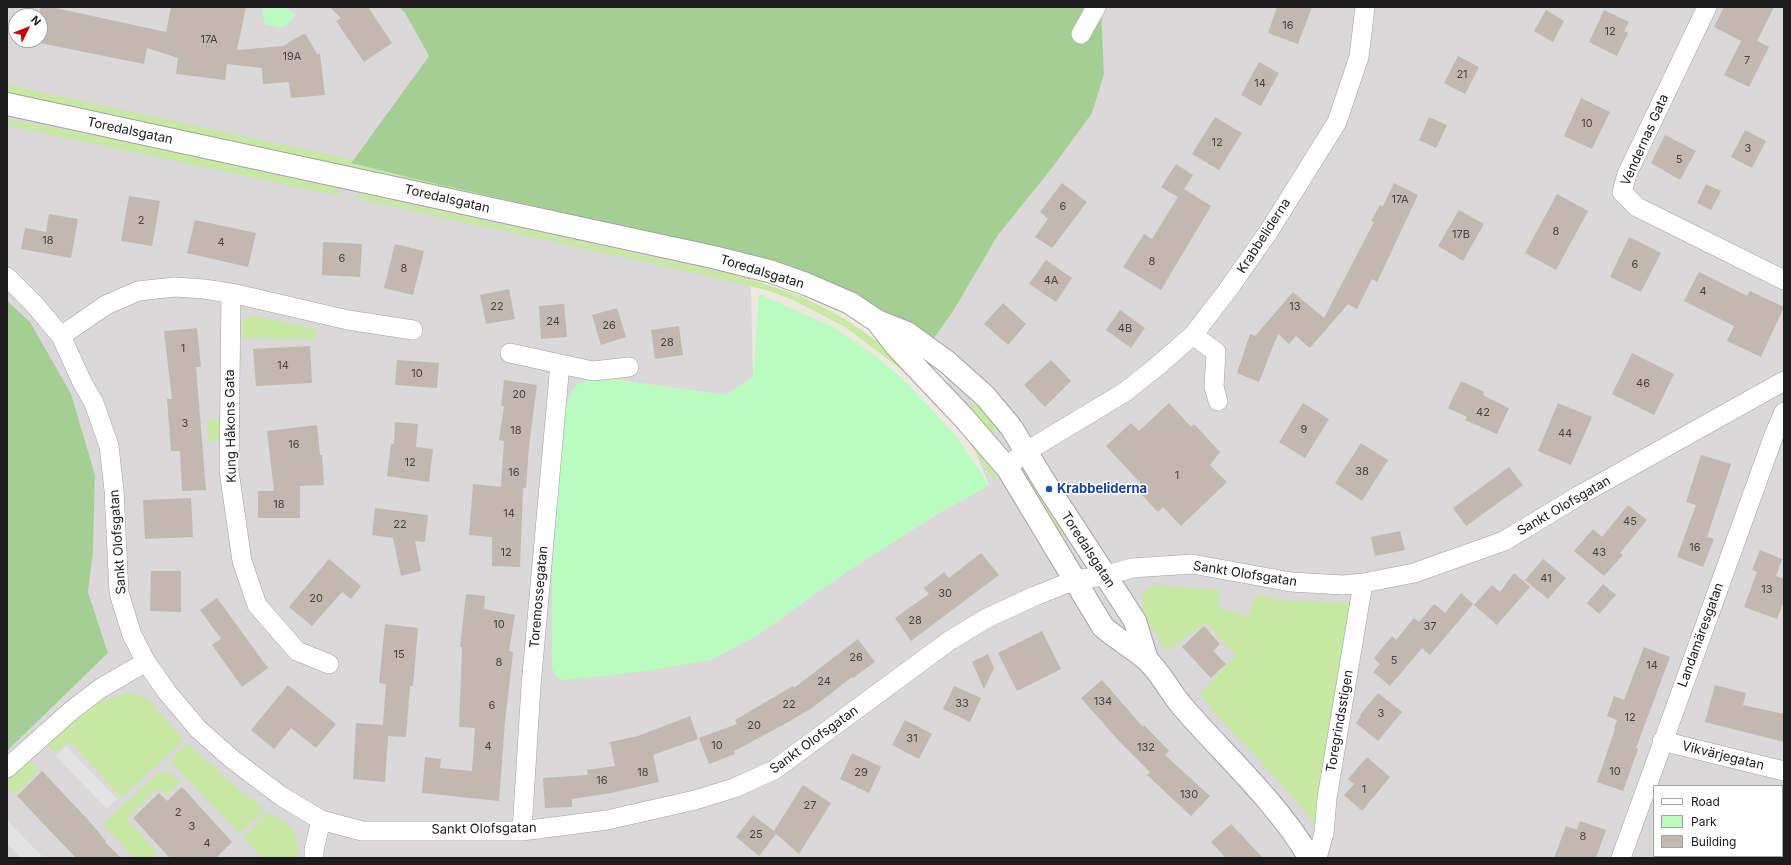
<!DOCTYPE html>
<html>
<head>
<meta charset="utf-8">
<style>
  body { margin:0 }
  #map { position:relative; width:1791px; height:865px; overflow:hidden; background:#ede9e0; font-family:Inter,sans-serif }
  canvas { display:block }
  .frame { position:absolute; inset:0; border:8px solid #1b1b1b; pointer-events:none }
  .legend { position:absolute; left:1653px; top:785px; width:130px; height:72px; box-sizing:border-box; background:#fff; border:1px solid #a4a4a4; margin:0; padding:5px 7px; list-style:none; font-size:12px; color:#1b1b1b }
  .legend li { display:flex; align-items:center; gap:8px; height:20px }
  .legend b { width:20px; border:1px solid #a4a4a4 }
  .north { position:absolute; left:8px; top:8px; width:40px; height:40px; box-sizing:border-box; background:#fff; border:1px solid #a4a4a4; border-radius:50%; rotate:47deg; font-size:11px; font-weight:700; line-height:16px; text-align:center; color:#1b1b1b }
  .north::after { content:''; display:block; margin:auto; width:14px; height:18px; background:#c70100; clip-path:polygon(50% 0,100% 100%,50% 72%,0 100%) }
</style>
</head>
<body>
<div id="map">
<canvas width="1791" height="865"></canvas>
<div class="frame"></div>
<ul class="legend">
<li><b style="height:5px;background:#fff"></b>Road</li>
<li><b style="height:11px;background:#bafbc0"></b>Park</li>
<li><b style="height:11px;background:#c2b8b0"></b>Building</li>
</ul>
<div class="north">N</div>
</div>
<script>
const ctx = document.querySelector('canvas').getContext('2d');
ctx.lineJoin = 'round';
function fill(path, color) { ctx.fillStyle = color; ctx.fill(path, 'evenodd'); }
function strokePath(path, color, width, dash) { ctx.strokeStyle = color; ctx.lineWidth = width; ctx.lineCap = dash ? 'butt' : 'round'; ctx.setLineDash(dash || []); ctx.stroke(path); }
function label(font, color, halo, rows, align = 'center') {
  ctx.font = font + ' Inter,sans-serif'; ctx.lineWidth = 3; ctx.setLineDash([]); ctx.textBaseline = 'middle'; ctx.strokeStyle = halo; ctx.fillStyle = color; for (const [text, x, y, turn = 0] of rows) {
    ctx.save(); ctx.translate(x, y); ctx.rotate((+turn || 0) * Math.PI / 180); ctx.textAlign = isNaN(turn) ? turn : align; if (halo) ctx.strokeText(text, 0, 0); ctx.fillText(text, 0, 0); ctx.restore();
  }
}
const residential = new Path2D(`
  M7,7H399L405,13L429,56L351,162L424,181L750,255L753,377L726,395L597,377L564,412L552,579V669L711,660L759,634L846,572L939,513L989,485L931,342L952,313L998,235L1052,168L1104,74L1101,7H1784V858H7V751L108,653L88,592L93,552L95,475L30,322L7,301ZM16,16H40V40H16ZM1654,786H1782V856H1654Z`);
const grass = new Path2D(`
  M7,85L410,172L733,249L7,92Z
  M7,119C117,138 227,164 336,188L341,193V196L7,125Z
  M364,194L722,272L759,282L800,296L838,315L860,329L895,355L1003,473L993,479L964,435L914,379L845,327L793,300L766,290L700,274L355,198L356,196Z
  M252,315L315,329L316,339L242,338L243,320Z
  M977,402L998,426L997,430L990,433L969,408Z
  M220,419L222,441L208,442L207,420Z
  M1032,485H1036L1066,532L1058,538L1031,487Z
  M1155,585L1219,590L1218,608L1250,616L1254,595L1290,601L1352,603L1317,828L1290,793L1214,712L1200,694L1236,655L1206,623L1166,651C1157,636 1124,593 1155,585Z
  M125,693L141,695L147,698L183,740L121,798L74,745L67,743L55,752L47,743L99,701L108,700Z
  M187,743L239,790L264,808V810L239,833L170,761Z
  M27,762L34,764L39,771L15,794L7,786V781Z
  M162,772L173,774L181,781L165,795L158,788L126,819L157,852L151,858H135L103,824L155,776Z
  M269,812C291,826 299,829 297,858H263L243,837Z`);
const forest = new Path2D(`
  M399,7H1101L1104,74L1092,113L1052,168L998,235L952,313L931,342L886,313L819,281L750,255L424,181L351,163L429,56L405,13Z
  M7,301L30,322L71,394L95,475L93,552L88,592L108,653L7,751Z`);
const park = new Path2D(`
  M263,7H287L296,16L282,28L265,24L262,14Z
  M759,294L833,327L870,352L905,381L956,436L989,485L939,513L846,572L759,634L711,660L640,672L564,680L557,677L552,669V579L564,412C571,390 573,382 597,377L726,395L753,377Z`);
const parking = new Path2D(`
  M66,746L117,799L107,809L56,756Z
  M7,820L42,856L40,858H21L7,843Z`);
const building = new Path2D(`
  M40,7H51L166,32L171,7H246L237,50L283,46L303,34L306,35L317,54H320L325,95L291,98L289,82L263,84L262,68L227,64L225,80L176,74L178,58L147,48L144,64L40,43Z
  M330,7H368L392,43L364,62L336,21L341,18Z
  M1277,7H1312L1298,44L1268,33Z
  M1724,7H1774L1757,41L1769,47L1749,87L1724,75L1741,41L1714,27Z
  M1546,10L1564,21L1553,42L1534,31Z
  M1604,10L1629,22L1624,31L1628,33L1617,56L1589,42Z
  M1458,56L1479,67L1465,94L1444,83Z
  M1259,62L1279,73L1261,106L1241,95Z
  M1581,98L1610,112L1592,149L1564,136Z
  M1215,117L1242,133L1219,170L1192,154Z
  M1429,117L1447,125L1436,148L1419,140Z
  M1745,130L1766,141L1752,168L1731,157Z
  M1665,135L1696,151L1680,180L1651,163Z
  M1176,164L1193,175L1184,189L1211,206L1161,290L1123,267L1144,234L1152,239L1178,197L1161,187Z
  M1062,183L1087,202L1052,248L1035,237L1048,219L1040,212Z
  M1394,183L1418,195L1377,282L1372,279L1357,309L1348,304L1310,348L1296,336L1289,344L1278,334L1259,382L1237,373L1250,334L1255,336L1293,292L1324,318L1374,222L1371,221L1380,205L1383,206Z
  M1706,184L1721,191L1711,210L1697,203Z
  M1557,194L1588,211L1556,270L1525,253Z
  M129,196L160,201L152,246L121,241Z
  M1459,210L1484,224L1463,261L1438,246Z
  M49,214L78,219L71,258L21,249L25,228L46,232Z
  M195,220L256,233L248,267L187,253Z
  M1629,237L1661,253L1641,292L1610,277Z
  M323,242L362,244L360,277L322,275Z
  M395,244L424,251L413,295L384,288Z
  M1046,260L1072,278L1056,302L1029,284Z
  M1699,272L1747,296L1750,291L1784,307L1761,357L1727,341L1734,326L1684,301Z
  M509,289L515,319L486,324L480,295Z
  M1003,303L1026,324L1008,345L984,324Z
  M564,304L567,337L541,339L539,306Z
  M617,308L626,337L601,345L592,315Z
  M1120,310L1145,328L1131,348L1106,330Z
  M679,326L683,355L655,359L651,330Z
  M197,328L201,367H196L206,490L182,491L180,451H171L167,399H172L164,331Z
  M310,346L312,383L256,386L253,349Z
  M1632,353L1674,374L1654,415L1612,394Z
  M397,360L439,363L437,388L395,385Z
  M1051,360L1071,381L1045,407L1024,385Z
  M504,380L537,385L529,446L526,488H523L520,567L492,566V537L469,535L473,484L501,487L504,441L499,440L504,406H501Z
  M1461,381L1484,392L1483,395L1509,408L1497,434L1465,420L1467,417L1448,408Z
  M1169,403L1191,427L1194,424L1220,452L1210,465L1227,482L1181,526L1163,507L1158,512L1142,495L1147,490L1106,446L1131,423L1139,431Z
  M1303,403L1329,419L1305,458L1279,442Z
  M1558,403L1592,417L1571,465L1538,451Z
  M395,422L418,424L416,447L433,449L429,482L387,476L391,444H394Z
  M317,425L320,455H322L324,485L300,486V518H258V491H274L267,431Z
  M1361,443L1388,460L1362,501L1335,483Z
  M1701,455L1731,464L1707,537L1714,539L1703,567L1677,557L1696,505L1686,502Z
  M1509,467L1523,485L1466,526L1453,508Z
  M191,498L193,537L145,539L143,500Z
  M1628,505L1647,520L1620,553L1623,555L1604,576L1574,551L1593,529L1602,537Z
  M375,508L428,515L425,542L415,541L421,571L401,576L393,538L372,535Z
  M1400,531L1405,550L1375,556L1371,537Z
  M1760,550L1782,559L1776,576L1784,579V601L1777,619L1744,607L1757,572L1752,570Z
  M981,553L999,575L911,641L895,618L929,594L924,588L944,572L949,578Z
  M329,559L361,586L351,599L342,592L312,626L289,607Z
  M1543,559L1566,578L1548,599L1525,580Z
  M151,571H181V612L150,611Z
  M1514,573L1530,587L1497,625L1474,605L1492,585L1500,592Z
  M1603,584L1616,595L1599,614L1587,603Z
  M1461,593L1473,604L1430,655L1422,648L1390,686L1373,672L1380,664L1374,658L1392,636L1396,640L1414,618L1419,622L1434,604L1445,613Z
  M466,594L485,596L484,609L515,615L509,651L513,652L505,722L499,801L422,793L425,757L441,759L440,768L472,771L475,728L459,727L462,647H460Z
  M217,598L268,668L242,687L212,645L221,639L200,610Z
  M385,624L418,628L413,686H410L406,737L388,736L385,782L353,779L356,723L383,725L386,684L379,683Z
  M1204,626L1220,644L1213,651L1226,664L1211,678L1182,647Z
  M1042,631L1061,669L1017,691L998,653Z
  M858,639L875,662L853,678L852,677L812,708L783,725L734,751L735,754L709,764L699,738L737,724L735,720L793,686L794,688Z
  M1644,647L1670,657L1636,748L1638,749L1623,791L1597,782L1615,729L1614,728L1617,720L1607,716L1614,696L1624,700Z
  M988,654L994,668L984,689L972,662Z
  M1102,680L1143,727L1144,725L1169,751L1165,755L1210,796L1191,816L1147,775L1150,772L1118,740L1081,698Z
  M288,685L336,724L316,748L291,728L274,749L251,730Z
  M1715,685L1746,693L1743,705L1784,714V742L1705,722Z
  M954,686L981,698L970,722L943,709Z
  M1378,693L1402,712L1378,741L1356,723L1361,716L1360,715Z
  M690,716L698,739L653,755L659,782L611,793L572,799V807L545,808L543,778L588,775L587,770L615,766L610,742L638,736Z
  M905,720L932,734L919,759L892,745Z
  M852,753L881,767L869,793L840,779Z
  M1367,757L1390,777L1362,811L1344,795L1354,784L1348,779Z
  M42,771L90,822L106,841L105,842L121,858H76L17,796Z
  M803,785L831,803L799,854L776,834L759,856L736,837L753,815L774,831Z
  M182,787L232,842L216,858H170L133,818L159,793L167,801Z
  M1580,821L1606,830L1596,858H1554L1566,826L1577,830Z
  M1231,824L1263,858H1226L1211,842Z`);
const minor = new Path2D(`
  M1707,7L1627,174L1622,192L1637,207L1784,280
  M1081,34L1096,7
  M7,277L34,304L61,336L82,382L94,403L109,446L114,490L119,593L132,635L146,662L167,692L198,729L232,759L281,796L321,820L362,831H522L607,820L695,800L734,788L774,770L949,641L987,618L1035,596L1075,580L1104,576L1132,568L1192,564L1291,582L1343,585L1363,583L1414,573L1504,541L1580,495L1784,381
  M231,293L229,471L242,561L257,605L297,651L329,664
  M1193,335L1216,352L1214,387L1218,401
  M61,336L106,305L138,291L175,287L204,289L236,294L348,320L413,330
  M510,353L560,364
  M1008,469L1017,458L1027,451L1125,392L1160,364L1193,335L1227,291L1269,231L1337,122L1359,57L1365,7
  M1662,741L1784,771
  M7,768L72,710L101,688L146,662
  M522,831L531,686L560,364L593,371L629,367
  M314,858V850L321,820
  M1317,858L1324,833L1327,798L1363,583
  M1621,858L1774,435L1784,412`);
const tertiary = new Path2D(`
  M7,104L713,257L769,271L806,284L850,303L877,321L907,333L947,362L985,396L1011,427L1049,489L1135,621L1147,660
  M877,321L896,346L964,418L1008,469L1103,627C1117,639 1133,648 1147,660C1161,673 1170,692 1182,706C1225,756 1276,801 1310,858`);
const markers = [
  [1049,489,4,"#1a4fb4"]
];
const numberNames = [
  ["16",1288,26],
  ["12",1610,32],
  ["17A",209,40],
  ["19A",292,57],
  ["7",1747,61],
  ["21",1462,75],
  ["14",1260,84],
  ["10",1587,124],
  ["12",1217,143],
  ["3",1748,149],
  ["5",1679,160],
  ["17A",1400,200],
  ["6",1063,207],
  ["2",141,221],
  ["8",1556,232],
  ["17B",1461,235],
  ["18",48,241],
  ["4",221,243],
  ["6",342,259],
  ["8",1152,262],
  ["6",1635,265],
  ["8",404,269],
  ["4A",1051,281],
  ["4",1703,292],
  ["22",497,307],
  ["13",1295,307],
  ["24",553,322],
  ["26",609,326],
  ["4B",1125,329],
  ["28",667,343],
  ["1",183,349],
  ["14",283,366],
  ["10",417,374],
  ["46",1643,384],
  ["20",519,395],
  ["42",1483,413],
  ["3",185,424],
  ["9",1304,430],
  ["18",516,431],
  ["44",1565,434],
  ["16",294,445],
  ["12",410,463],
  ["38",1362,472],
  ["16",514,473],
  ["1",1177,476],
  ["18",279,505],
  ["14",509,514],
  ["45",1630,522],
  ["22",400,525],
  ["16",1695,548],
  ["12",506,553],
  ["43",1599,553],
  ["41",1546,579],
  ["13",1767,590],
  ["30",945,594],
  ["20",316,599],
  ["28",915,621],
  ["10",499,625],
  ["37",1430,627],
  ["15",399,655],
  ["26",856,658],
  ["5",1394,661],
  ["8",499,663],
  ["14",1652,666],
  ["24",824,682],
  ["134",1103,702],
  ["33",962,704],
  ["22",789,705],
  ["6",492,706],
  ["3",1381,714],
  ["12",1630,718],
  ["20",754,726],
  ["31",912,739],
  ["10",717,746],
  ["4",488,747],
  ["132",1146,748],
  ["10",1615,772],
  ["18",643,773],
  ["29",861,773],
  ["16",602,781],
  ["1",1364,790],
  ["130",1189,795],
  ["27",810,806],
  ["2",178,813],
  ["3",192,827],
  ["25",756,835],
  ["8",1583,837],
  ["4",207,844]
];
const streetNames = [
  ["Toredalsgatan",130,131,12],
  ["Vendernas Gata",1645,140,-66],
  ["Toredalsgatan",447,199,13],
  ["Krabbeliderna",1264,236,-57],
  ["Toredalsgatan",762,272,17],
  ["Kung Håkons Gata",231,426,-91],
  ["Sankt Olofsgatan",1564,506,-30],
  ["Sankt Olofsgatan",118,542,-94],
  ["Toredalsgatan",1088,550,57],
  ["Sankt Olofsgatan",1245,574,9],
  ["Toremossegatan",539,597,-85],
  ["Landamäresgatan",1701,635,-70],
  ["Toregrindsstigen",1340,721,-80],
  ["Sankt Olofsgatan",814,740,-36],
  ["Vikvärjegatan",1723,756,14],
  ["Sankt Olofsgatan",484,829,-1]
];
const transitNames = [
  ["Krabbeliderna",1057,489]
];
fill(residential, '#dad8d8');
fill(grass, '#c6eaa4');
fill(forest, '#a5ce94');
fill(park, '#bafbc0');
fill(parking, '#e3e3e3');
fill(building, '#c2b8b0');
strokePath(minor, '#a2a2a2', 20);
strokePath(tertiary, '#a2a2a2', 24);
strokePath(minor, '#fff', 19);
strokePath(tertiary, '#fff', 22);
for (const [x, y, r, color] of markers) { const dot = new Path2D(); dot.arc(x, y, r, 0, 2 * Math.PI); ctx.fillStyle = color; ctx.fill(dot); strokePath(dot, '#fff', 1.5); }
label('11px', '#454240', null, numberNames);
label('13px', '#1b1b1b', '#fff', streetNames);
label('bold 13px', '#164399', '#fff', transitNames, 'left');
</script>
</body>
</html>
